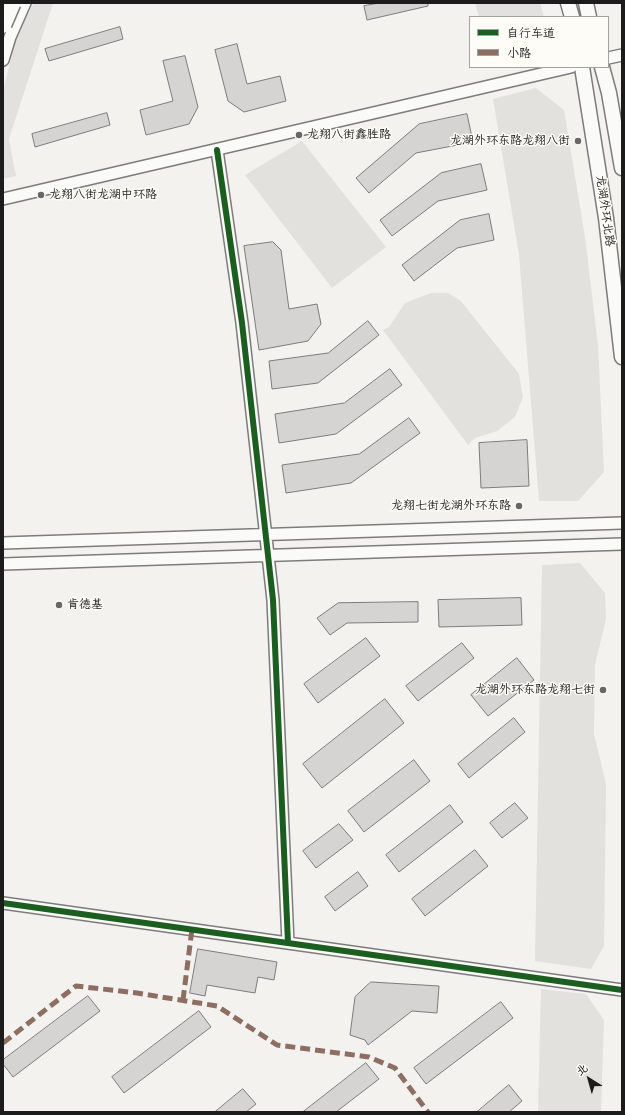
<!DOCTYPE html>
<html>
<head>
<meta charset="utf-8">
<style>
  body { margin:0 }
  #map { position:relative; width:625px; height:1115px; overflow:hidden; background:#f3f2ef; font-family:Delius,"LXGW WenKai TC",sans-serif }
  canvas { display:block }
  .frame { position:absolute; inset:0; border:4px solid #1c1c1c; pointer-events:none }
  .legend { position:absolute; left:469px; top:16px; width:140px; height:52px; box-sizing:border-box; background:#fdfcf7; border:1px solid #a3a29f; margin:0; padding:5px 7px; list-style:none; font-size:12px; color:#1c1c1c }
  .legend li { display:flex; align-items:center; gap:8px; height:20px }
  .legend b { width:20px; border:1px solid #a3a29f }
  .north { position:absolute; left:569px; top:1059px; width:40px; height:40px; -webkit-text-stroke:3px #fdfcf7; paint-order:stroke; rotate:323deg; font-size:11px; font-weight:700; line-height:16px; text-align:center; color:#1c1c1c }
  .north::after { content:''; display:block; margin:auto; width:14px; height:18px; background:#1c1c1c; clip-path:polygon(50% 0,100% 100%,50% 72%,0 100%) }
</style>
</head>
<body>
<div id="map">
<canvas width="625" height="1115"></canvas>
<div class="frame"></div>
<ul class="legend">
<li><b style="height:5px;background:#1b5e20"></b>自行车道</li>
<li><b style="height:5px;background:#8d6e63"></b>小路</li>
</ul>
<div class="north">北</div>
</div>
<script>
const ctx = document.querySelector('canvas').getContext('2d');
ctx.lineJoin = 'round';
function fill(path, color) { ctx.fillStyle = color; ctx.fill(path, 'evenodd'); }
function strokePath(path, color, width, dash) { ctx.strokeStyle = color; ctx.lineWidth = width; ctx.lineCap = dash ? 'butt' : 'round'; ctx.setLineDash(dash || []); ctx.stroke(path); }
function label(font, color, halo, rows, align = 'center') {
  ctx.font = font + ' Delius,"LXGW WenKai TC",sans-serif'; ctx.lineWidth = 3; ctx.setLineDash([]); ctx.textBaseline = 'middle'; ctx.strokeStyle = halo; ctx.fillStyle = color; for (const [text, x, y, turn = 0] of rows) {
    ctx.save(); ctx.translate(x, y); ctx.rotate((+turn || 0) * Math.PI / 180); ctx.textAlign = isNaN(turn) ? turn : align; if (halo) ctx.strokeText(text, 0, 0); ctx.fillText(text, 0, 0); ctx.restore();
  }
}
const green = new Path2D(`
  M34,3H53L9,139L16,176L3,179V91L17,35Z
  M475,3H540L544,17H479Z
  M536,88L564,110L585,237L598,345L604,472L578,501H539L519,255L493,99Z
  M302,141L386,247L332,288L245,175Z
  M431,293H448L461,301L519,374L523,397L515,417L497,431L475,438L468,445L383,330L389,327L405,303Z
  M580,563L605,593L606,619L595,665L594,734L606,784L604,946L591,969L535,961L542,565Z
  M541,989L586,994L604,1020L601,1112H538Z`);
const building = new Path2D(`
  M380,3H428V6L367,20L364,6Z
  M120,27L123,39L49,61L45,49Z
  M237,44L247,84L280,76L286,101L244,112L228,101L215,50Z
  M185,56L198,107L189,124L146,135L140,110L173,101L163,61Z
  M107,113L110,125L35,147L32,134Z
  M467,114L473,142L416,153L369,193L356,178L419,124Z
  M481,164L487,190L438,201L392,236L380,220L441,173Z
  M489,214L494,240L457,248L414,281L402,265L460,220Z
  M273,242L281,250L289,309L317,304L321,324L308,341L259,350L244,246Z
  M368,321L379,335L318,383L272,389L269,361L328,353Z
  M390,369L402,385L336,434L279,443L275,414L344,403Z
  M409,418L420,433L351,483L286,493L282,465L359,454Z
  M527,440L529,486L481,488L479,443Z
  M521,598L522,625L439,627L438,600Z
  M418,602V622L347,623L330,635L317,618L338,603Z
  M366,638L380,656L318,703L304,684Z
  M462,643L474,658L418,701L406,686Z
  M517,658L534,680L488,716L471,695Z
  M385,699L404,723L322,788L303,764Z
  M514,718L525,732L469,778L458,764Z
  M414,760L430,781L364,832L348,811Z
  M515,803L528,818L502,838L490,823Z
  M450,805L463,822L399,872L386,855Z
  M339,824L353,840L316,868L303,851Z
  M475,850L488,866L425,916L412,899Z
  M358,872L368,886L335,911L325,897Z
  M198,949L277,962L274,980L258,977L255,993L207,985L205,996L190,993Z
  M371,982L439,986L437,1013L412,1011L368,1045L365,1040L350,1035L355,997Z
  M88,996L100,1011L13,1077L3,1064V1060Z
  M501,1002L513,1018L426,1084L414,1068Z
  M199,1011L211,1027L124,1093L112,1077Z
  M366,1063L379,1079L336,1112H303Z
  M509,1085L522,1101L509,1112H477Z
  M243,1089L256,1104L246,1112H215Z`);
const minor = new Path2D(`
  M608,58L622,55
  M3,60L10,37L25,3
  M217,150L242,323L273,600L288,943
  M3,199L571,67
  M3,543L622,523
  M3,564L622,544
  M3,903L622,990`);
const major = new Path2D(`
  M568,3L572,17
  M586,3L589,17
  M582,67L606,218L622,357
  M602,67L609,93L622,168`);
const highwayBridge = new Path2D(`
  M3,24L12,3`);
const quiet = new Path2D(`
  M183,1000L192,929
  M3,1043L76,986L137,993L217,1006L277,1045L369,1057L395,1068L428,1112`);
const cycleway = new Path2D(`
  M217,150L242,323L273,600L288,943
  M3,903L622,990`);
const markers = [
  [299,135,4,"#676766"],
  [578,141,4,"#676766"],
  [41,195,4,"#676766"],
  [519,506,4,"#676766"],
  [59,605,4,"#676766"],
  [603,690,4,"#676766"]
];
const poiNames = [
  ["龙翔八街鑫胜路",307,135],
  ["龙湖外环东路龙翔八街",570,141,"right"],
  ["龙翔八街龙湖中环路",49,195],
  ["龙翔七街龙湖外环东路",511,506,"right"],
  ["肯德基",67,605],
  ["龙湖外环东路龙翔七街",595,690,"right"]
];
const streetNames = [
  ["龙湖外环北路",605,211,82]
];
fill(green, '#e2e1dd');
fill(building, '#d5d4d2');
strokePath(building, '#7d7c7b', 1);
strokePath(minor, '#7d7c7b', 14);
strokePath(major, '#7d7c7b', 17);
strokePath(minor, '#fafaf8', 11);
strokePath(major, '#fafaf8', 14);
strokePath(highwayBridge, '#7d7c7b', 20, []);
strokePath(highwayBridge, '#fafaf8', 17);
strokePath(quiet, '#8d6e63', 5, [10, 5]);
strokePath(cycleway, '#1b5e20', 6);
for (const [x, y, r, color] of markers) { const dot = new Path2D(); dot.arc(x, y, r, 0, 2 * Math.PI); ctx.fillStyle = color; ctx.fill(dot); strokePath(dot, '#fdfcf7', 1.5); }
label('12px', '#1c1c1c', '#fdfcf7', poiNames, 'left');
label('12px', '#1c1c1c', '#fdfcf7', streetNames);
</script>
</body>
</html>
